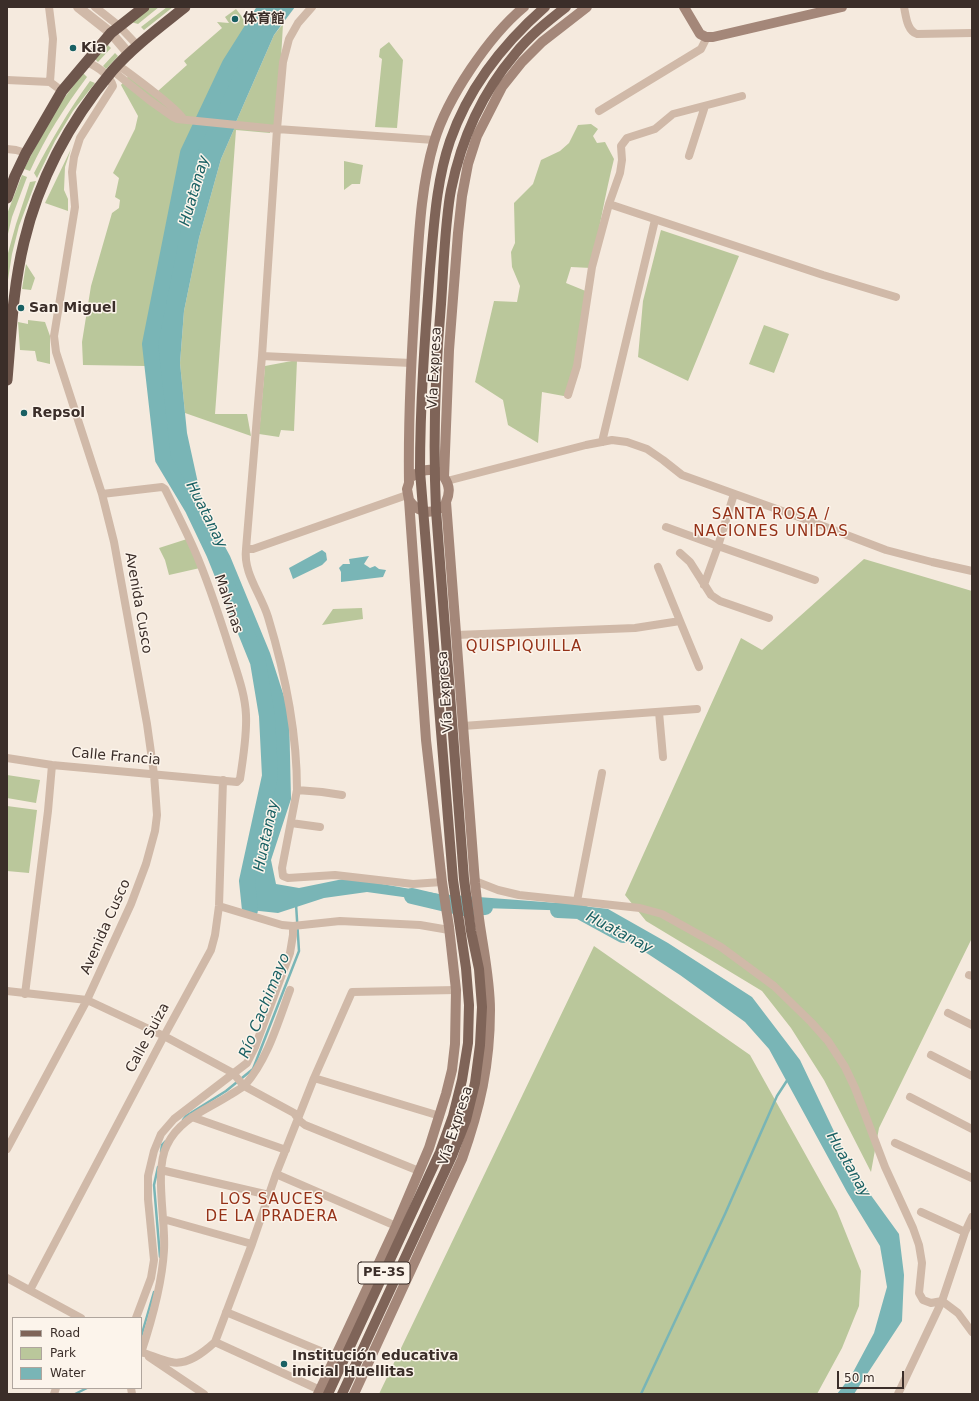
<!DOCTYPE html>
<html>
<head>
<meta charset="utf-8">
<style>
  body { margin:0 }
  #map { position:relative; width:979px; height:1401px; overflow:hidden; background:#f5eade; font-family:"DejaVu Sans",sans-serif }
  canvas { display:block }
  .frame { position:absolute; inset:0; border:8px solid #3b2e29; pointer-events:none }
  .legend { position:absolute; left:12px; top:1317px; width:130px; height:72px; box-sizing:border-box; background:#fcf4eb; border:1px solid #afa59d; margin:0; padding:5px 7px; list-style:none; font-size:12px; color:#3b2e29 }
  .legend li { display:flex; align-items:center; gap:8px; height:20px }
  .legend b { width:20px; border:1px solid #afa59d }
  .scale { position:absolute; left:837px; top:1371px; width:67px; height:18px; box-sizing:border-box; border:2px solid #3b2e29; border-top:0; padding-left:5px; font-size:12px; line-height:14px; white-space:nowrap; color:#3b2e29; -webkit-text-stroke:3px #fcf4eb; paint-order:stroke }
</style>
</head>
<body>
<div id="map">
<canvas width="979" height="1401"></canvas>
<div class="frame"></div>
<ul class="legend">
<li><b style="height:5px;background:#7f6458"></b>Road</li>
<li><b style="height:11px;background:#bac79b"></b>Park</li>
<li><b style="height:11px;background:#79b5b6"></b>Water</li>
</ul>
<div class="scale">50 m</div>
</div>
<script>
const ctx = document.querySelector('canvas').getContext('2d');
ctx.lineJoin = 'round';
function fill(path, color) { ctx.fillStyle = color; ctx.fill(path, 'evenodd'); }
function strokePath(path, color, width, dash) { ctx.strokeStyle = color; ctx.lineWidth = width; ctx.lineCap = dash ? 'butt' : 'round'; ctx.setLineDash(dash || []); ctx.stroke(path); }
function label(font, color, halo, rows, align = 'center') {
  ctx.font = font + ' "DejaVu Sans","Noto Sans SC",sans-serif'; ctx.lineWidth = 3; ctx.setLineDash([]); ctx.textBaseline = 'middle'; ctx.strokeStyle = halo; ctx.fillStyle = color; for (const [text, x, y, turn = 0] of rows) {
    ctx.save(); ctx.translate(x, y); ctx.rotate((+turn || 0) * Math.PI / 180); ctx.textAlign = isNaN(turn) ? turn : align; if (halo) ctx.strokeText(text, 0, 0); ctx.fillText(text, 0, 0); ctx.restore();
  }
}
const green = new Path2D(`
  M151,7H159L138,24L131,22Z
  M167,7H173L144,30L141,27Z
  M262,7H266L230,64L188,156L145,366L83,365L82,342L91,286L112,213L119,208L120,200L115,197L119,178L113,173L135,129L138,116L121,85L131,73L158,91L187,65L184,61L222,28L217,22L229,23L225,17L236,9L246,22H249L247,17Z
  M283,24L277,129L236,122L274,35Z
  M389,42L403,60L397,128L375,127L382,59L379,57L380,49Z
  M108,45L111,48L98,62L95,59Z
  M115,53L118,56L106,69L103,66Z
  M83,73L87,77C64,108 46,136 30,171L24,169L37,144L59,105Z
  M90,81L95,83L73,111L55,141L37,178L34,173C51,141 68,111 90,81Z
  M591,124L598,129L593,136L597,143L605,142L614,159C605,195 599,231 591,268L571,267L566,283L588,292L569,397L542,392L538,443L508,425L503,400L475,382L494,301L517,302L520,286L512,267L511,252L515,243L514,203L533,184L541,160L560,151L569,143L578,125Z
  M235,127L270,129V133L236,130L215,414H247L251,436L185,413L180,363L184,311L199,238L221,159Z
  M71,149L65,167L64,190L68,199V211L45,203Z
  M344,161L363,165L360,184H352L344,190Z
  M22,175L27,177L12,217L7,238V214Z
  M36,181L19,226L12,254L7,286V260L8,253L16,224L30,182Z
  M661,230L739,256L688,381L638,357L643,301Z
  M26,264L35,278L31,290L22,289Z
  M28,320L45,322L50,336V364L37,361L35,351L20,350L18,322L28,324Z
  M764,325L789,334L774,373L749,364Z
  M297,360L294,431L281,430L279,437L259,434L265,366Z
  M187,539L200,568L169,575L165,560L159,548Z
  M864,559L972,591V938L879,1128L871,1172L824,1080L791,1028L762,991L646,921L625,895L741,638L762,650Z
  M362,608L363,619L322,625L333,609Z
  M7,775L40,780L36,803L7,798Z
  M7,806L37,810L29,873L7,871Z
  M594,946L750,1055L837,1211L861,1271L859,1306L842,1348L817,1394H379Z`);
const water = new Path2D(`
  M266,7H295L274,35L236,122L235,127L221,159L199,238L184,311L180,363L187,433L203,506L230,556L270,653L289,712L291,799L271,860L276,884L299,888L348,878L439,894L557,903L608,909L668,943L752,997L800,1060L841,1146L870,1194L899,1234L904,1275L902,1321L854,1394H837L851,1376L874,1333L887,1287L880,1246L847,1192L769,1049L745,1022L680,975L604,925L579,911L482,908L367,892L324,898L278,913L250,910L247,881L270,776L267,716L258,662L214,553L193,509L163,459L150,344L188,153L230,64Z
  M322,550L326,553L327,560L322,565L293,579L289,568Z
  M369,556L364,564L370,568L375,566L379,569L386,570L383,577L341,582V572L339,568L343,564H350L349,559Z`);
const stream = new Path2D(`
  M183,1120L186,1116L226,1091L253,1069L299,951L296,904
  M161,1152L162,1145L166,1141
  M158,1167L154,1185L160,1257
  M141,1337L154,1292
  M75,1394L87,1388
  M641,1394L725,1214L777,1096L788,1079`);
const river = new Path2D(`
  M412,896L463,908L485,907
  M250,910L247,881L270,776L267,716L258,662L214,553L193,509L163,459L150,344L188,153L230,64L266,7
  M558,910L579,911L623,935`);
const minor = new Path2D(`
  M49,7L53,39L50,82
  M95,7L119,26L138,46
  M312,7L298,23L289,39L283,62L277,129L262,356L411,363
  M904,7C906,16 907,31 917,34L972,33
  M118,65C130,74 179,109 183,119
  M113,71L149,100L173,117L177,119L277,129L434,140
  M7,80L50,82L62,91
  M742,96L673,114L655,129L627,138L621,146L622,160L620,173L609,204L823,275L896,297
  M599,111L701,49L705,41L706,37
  M7,149L16,150L26,153
  M689,156L705,106
  M262,356L246,549H253L407,495
  M568,395L577,366L592,267L609,204
  M602,442L655,220
  M447,481L586,445L612,440L627,442L647,449L663,460L682,475L810,521L886,550L932,562L972,571
  M734,494L718,546L815,580
  M666,527L718,546L704,585
  M246,549C243,573 261,594 268,617C285,673 297,731 297,790
  M680,553L690,562L711,595L720,601L769,618
  M680,621L699,667
  M456,635L635,628L680,621L658,567
  M659,712L663,757
  M463,726L697,709
  M7,758L52,765L237,782L240,779C243,758 247,736 246,715C245,693 237,673 231,653C220,618 209,583 194,549C185,529 175,509 165,489L162,487L102,494
  M342,795L322,792L297,790L282,868L283,876L288,878L335,875L413,884L442,882
  M291,823L320,827
  M475,881L498,890L519,895L640,908L662,914L721,947L774,986L811,1022L828,1041L845,1067L855,1088L885,1167L913,1228L919,1245L922,1263L919,1293L923,1300L931,1303L942,1301L958,1313L972,1332
  M577,901L602,773
  M219,906L282,925L293,926L340,921L420,925L449,930
  M969,975L972,976
  M7,991L87,1000L164,1036L233,1073L244,1086L294,1113L300,1121L305,1125L419,1171
  M25,994L48,811L52,765
  M948,1013L972,1025
  M931,1055L972,1076
  M314,1078L440,1116
  M910,1097L972,1129
  M192,1117L286,1150
  M895,1143L972,1178
  M7,1149L87,1000L131,904L146,864L155,831L157,815L154,774L147,724L114,542L102,494L56,352L54,336L75,207L72,172L74,157L80,138L113,86C109,74 98,67 87,62
  M161,1170L269,1195
  M276,1174L396,1226
  M921,1212L965,1232
  M163,1219L252,1244
  M7,1278L81,1318
  M30,1290L164,1036L211,950L215,935L219,906L223,780
  M226,1312L335,1357
  M136,1318L151,1278L154,1260L148,1199V1176L154,1151L161,1134L174,1119L247,1063L255,1047L290,953L293,935V926
  M215,1342L320,1390
  M141,1352C151,1355 161,1360 171,1362C187,1366 204,1352 215,1342L252,1244L276,1174L314,1078L352,992L456,990
  M141,1353C152,1320 162,1285 164,1250C166,1221 154,1170 167,1145C180,1118 207,1110 230,1095C234,1092 241,1089 245,1085C268,1059 278,1022 290,990
  M149,1357L204,1394
  M131,1388L132,1394
  M54,1394L56,1388
  M898,1394L942,1301L965,1232L972,1217`);
const tertiary = new Path2D(`
  M78,7L111,33L129,54`);
const secondary = new Path2D(`
  M684,7L700,34L706,37H713L842,7
  M413,476C423,469 433,467 442,475
  M409,500C417,512 431,516 443,506
  M318,1394L396,1226L429,1148L446,1094L452,1070L455,1044L456,990L449,927L442,882L426,740L409,500L407,489L409,483C408,415 412,347 416,280C419,234 421,186 434,142C447,98 489,36 524,7
  M354,1394L462,1159C480,1108 490,1065 490,1010C490,984 485,958 481,932C478,915 477,899 475,883L446,502C450,493 450,486 444,477L449,350L458,233L462,196L468,164L477,136L502,87L522,62L542,42L587,7`);
const primary = new Path2D(`
  M328,1394L440,1152L453,1116L462,1080L468,1043L469,1005L466,968L453,880L420,471C420,404 425,336 430,269C434,226 436,182 450,141C468,89 504,43 545,7
  M342,1394L452,1156L466,1120L475,1083L480,1045L482,1007L479,969L471,931L464,879L436,510C433,442 435,373 441,304C443,276 444,248 447,220C448,210 449,200 451,190C461,140 482,93 515,54C529,36 548,21 566,7`);
const trunk = new Path2D(`
  M7,198L15,176L26,153L62,91L111,33L144,7
  M7,380C11,334 13,287 24,242C39,179 71,120 112,71C133,47 160,27 185,7`);
const markers = [
  [235,19,4,"#196063"],
  [73,48,4,"#196063"],
  [21,308,4,"#196063"],
  [24,413,4,"#196063"],
  [284,1364,4,"#196063"]
];
const shields = [
  [384,1273,52]
];
const shieldNames = [
  ["PE-3S",384,1273]
];
const poiNames = [
  ["体育館",243,19],
  ["Kia",81,48],
  ["San Miguel",29,308],
  ["Repsol",32,413],
  ["Institución educativa",292,1356],
  ["inicial Huellitas",292,1372]
];
const streetNames = [
  ["Vía Expresa",435,368,-87],
  ["Avenida Cusco",138,603,80],
  ["Malvinas",228,604,71],
  ["Vía Expresa",446,692,-94],
  ["Calle Francia",116,757,5],
  ["Avenida Cusco",106,927,-66],
  ["Calle Suiza",148,1038,-62],
  ["Vía Expresa",456,1126,-72]
];
const waterNames = [
  ["Huatanay",195,191,-74],
  ["Huatanay",206,515,63],
  ["Huatanay",267,836,-78],
  ["Huatanay",619,933,28],
  ["Río Cachimayo",265,1006,-68],
  ["Huatanay",848,1165,60]
];
const neighbourhoodNames = [
  ["SANTA ROSA /",771,515],
  ["NACIONES UNIDAS",771,532],
  ["QUISPIQUILLA",524,647],
  ["LOS SAUCES",272,1200],
  ["DE LA PRADERA",272,1217]
];
fill(green, '#bac79b');
fill(water, '#79b5b6');
strokePath(stream, '#79b5b6', 2.5);
strokePath(river, '#79b5b6', 16);
strokePath(minor, '#d0b9a8', 8);
strokePath(tertiary, '#d0b9a8', 10);
strokePath(secondary, '#a48779', 10);
strokePath(primary, '#7f6458', 10);
strokePath(trunk, '#6e564c', 11);
for (const [x, y, r, color] of markers) { const dot = new Path2D(); dot.arc(x, y, r, 0, 2 * Math.PI); ctx.fillStyle = color; ctx.fill(dot); strokePath(dot, '#fcf4eb', 1.5); }
for (const [x, y, w] of shields) { const box = new Path2D(); box.roundRect(x - w / 2, y - 11, w, 22, 3); ctx.fillStyle = '#fcf4eb'; ctx.fill(box); strokePath(box, '#3b2e29', 1); }
label('bold 13px', '#3b2e29', null, shieldNames);
label('bold 14px', '#3b2e29', '#fcf4eb', poiNames, 'left');
label('14px', '#3b2e29', '#fcf4eb', streetNames);
label('italic 15px', '#196063', '#fcf4eb', waterNames);
ctx.letterSpacing = '1px';
label('15px', '#953218', '#fcf4eb', neighbourhoodNames);
ctx.letterSpacing = '0px';
</script>
</body>
</html>
